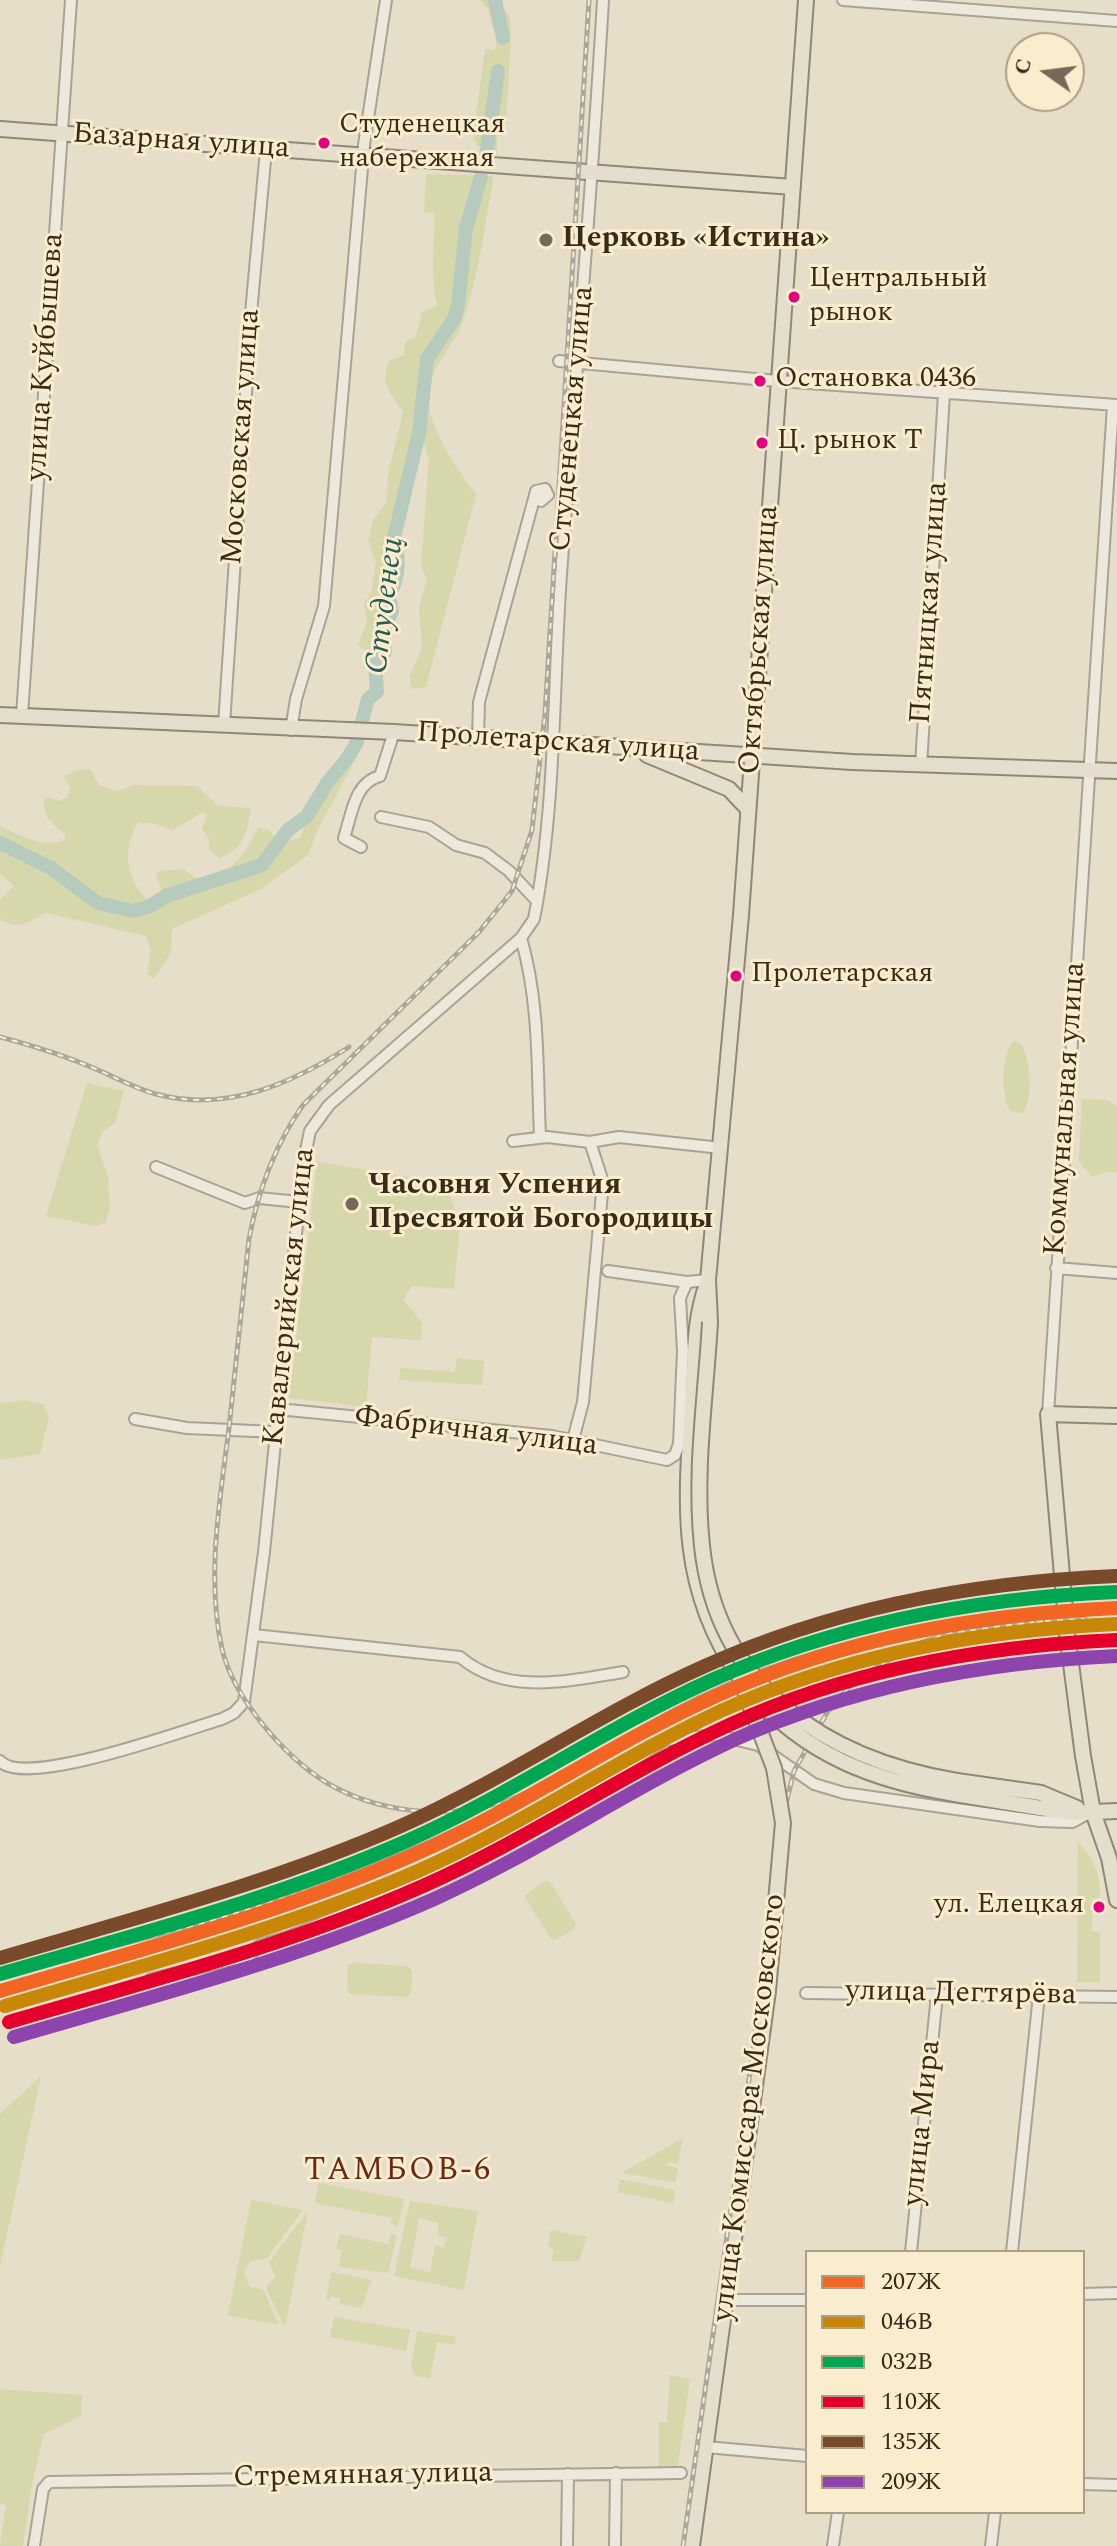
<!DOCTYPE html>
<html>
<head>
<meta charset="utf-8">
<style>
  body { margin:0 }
  #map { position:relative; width:1117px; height:2546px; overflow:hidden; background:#e6dec9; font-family:Spectral,serif }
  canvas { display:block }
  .legend { position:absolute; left:805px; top:2250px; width:280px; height:264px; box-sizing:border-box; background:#f9edcd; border:2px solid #ac9f85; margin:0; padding:10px 14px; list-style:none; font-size:24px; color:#392a1a }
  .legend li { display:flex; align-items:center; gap:16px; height:40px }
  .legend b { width:40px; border:2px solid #ac9f85 }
  .north { position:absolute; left:1005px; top:32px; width:80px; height:80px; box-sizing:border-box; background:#f9edcd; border:2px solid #ac9f85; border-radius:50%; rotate:284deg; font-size:22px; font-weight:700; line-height:32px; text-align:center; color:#392a1a }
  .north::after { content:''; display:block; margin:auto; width:28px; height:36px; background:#766957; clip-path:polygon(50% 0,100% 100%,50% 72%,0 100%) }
</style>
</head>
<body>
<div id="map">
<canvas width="1117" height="2546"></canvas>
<ul class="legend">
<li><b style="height:10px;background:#f26522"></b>207Ж</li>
<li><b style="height:10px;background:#c88706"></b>046В</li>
<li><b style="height:10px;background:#00a651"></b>032В</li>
<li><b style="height:10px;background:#e4002b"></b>110Ж</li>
<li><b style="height:10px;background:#7a4b2a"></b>135Ж</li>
<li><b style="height:10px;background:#8e44ad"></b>209Ж</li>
</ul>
<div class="north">С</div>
</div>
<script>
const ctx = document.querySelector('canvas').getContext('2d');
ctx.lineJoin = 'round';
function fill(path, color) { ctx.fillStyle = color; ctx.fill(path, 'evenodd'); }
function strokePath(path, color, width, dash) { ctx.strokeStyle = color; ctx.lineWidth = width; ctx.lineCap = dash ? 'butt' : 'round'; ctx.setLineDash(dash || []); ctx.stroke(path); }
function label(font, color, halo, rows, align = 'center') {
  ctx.font = font + ' Spectral,serif'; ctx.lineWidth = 6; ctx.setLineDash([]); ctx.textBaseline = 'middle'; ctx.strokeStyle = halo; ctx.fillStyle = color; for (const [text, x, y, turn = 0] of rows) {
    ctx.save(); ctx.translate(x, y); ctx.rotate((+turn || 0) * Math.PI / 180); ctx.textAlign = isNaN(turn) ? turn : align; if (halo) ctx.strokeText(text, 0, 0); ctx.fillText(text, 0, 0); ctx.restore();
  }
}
const green = new Path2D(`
  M480,0H497L510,16L511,41L505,133H497V155L492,154L491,147H479L473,139L485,49L494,50C502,34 488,26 489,10Z
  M426,174L492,176L493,180C485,225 477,288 459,330C449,354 425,372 428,402C430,428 459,474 476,494L426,687L412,689L409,677L422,647L419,607L427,579L421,566L429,459L421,433L412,439L389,539L387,608L378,632L373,668L363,669L365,651L358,645L367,622L364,603L371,593L376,562L368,540L373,520L386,503L388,474L403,412C391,394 378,383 390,360L404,355L405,342L416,336L422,312L438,305C430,290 434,233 435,213L424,212Z
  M348,762L352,763L351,768L317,831L308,855L261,889L172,929L171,953L154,978L147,974L151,950L146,936L46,913C28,922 19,931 0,919V900L14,886L0,873V826C20,835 42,849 65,840V835L48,819L43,801L46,797L59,801L68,797L70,788L64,776L77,770L90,769L99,785L117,791L135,785L197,786L218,806L251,808C247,830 246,849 219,858L209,850V840L202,828L207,815L203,812L173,830L152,823H138C119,852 128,888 156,906L164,897L156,875L159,871L183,869L198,880C229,878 246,854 258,828L267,829L281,842L301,838L308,806Z
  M1014,1041L1020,1043C1031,1058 1033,1097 1023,1113L1011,1112C1001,1099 1001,1052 1014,1041Z
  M87,1083L124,1091L115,1123L103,1132L97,1145L108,1176L110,1209L105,1223L96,1226L46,1216Z
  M1082,1099L1107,1100L1117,1106V1173L1109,1171L1093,1177L1079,1162Z
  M317,1162L416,1178L447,1187L460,1224L454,1289L412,1286L403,1300L422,1322L421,1340L372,1337L366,1407L289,1398Z
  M457,1358L484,1361L482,1385L399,1380L400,1368L455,1372Z
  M24,1400L43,1404L49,1417L40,1454L0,1460V1404Z
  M1078,1842C1094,1859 1101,1875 1100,1899H1092V1931L1100,1932V1982H1077Z
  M545,1880L551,1883L576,1924L573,1930L555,1940L550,1938L524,1896Z
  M352,1963L408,1966L412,1971L411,1994L406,1997L350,1994L347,1991L348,1966Z
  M41,2076L0,2266V2114Z
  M683,2138L678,2164L668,2162L667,2166L678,2168L675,2182L622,2173Z
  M620,2179L675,2190L673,2203L618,2192Z
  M319,2183L404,2199L398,2226L391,2224L392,2218L315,2203Z
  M251,2200L303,2210L266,2259L250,2261L244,2272L250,2287L263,2289L279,2325L228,2315Z
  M410,2201L478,2211L464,2290L394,2276ZM419,2218L439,2223L437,2235L446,2238L444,2247L435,2246L430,2272L410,2268Z
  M308,2211L285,2327L266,2288L275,2276L269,2262Z
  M551,2230L587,2237L579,2261H551L554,2249L548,2247Z
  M340,2234L388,2244L391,2234L397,2235L388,2273L339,2267L342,2250L336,2249Z
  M331,2272L371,2280L362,2308L340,2304V2298L331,2296L330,2301L326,2300Z
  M334,2317L410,2330L406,2351L330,2337Z
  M417,2331L456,2337L454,2345L437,2342L430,2379L416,2376L411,2368Z
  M670,2375L690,2379L677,2472H659V2422H667Z
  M0,2389L82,2395L81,2416L44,2434L32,2483L23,2546H0L6,2505L0,2504Z`);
const river = new Path2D(`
  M495,0L503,38
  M486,156L498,71
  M0,843L51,868L98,903L133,911L150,906L166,896L262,865L288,830L307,816L327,783L347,759L356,744L368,699L377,692L375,664L385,652L383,632L392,611L389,595C398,581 401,556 393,542L419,433L427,359L454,319L458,305L466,228L481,177`);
const minor = new Path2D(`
  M843,0L1117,21
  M559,361L766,380L1117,405
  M22,715L71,0
  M224,725L252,302L266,150
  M291,730L296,699L324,606L364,145L386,0
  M478,737L479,702L535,495L536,491L545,489L548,495L541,501L535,495
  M921,765L944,394
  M381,817L429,827L456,845L485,853L509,871L537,901
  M361,847L344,838C352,814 354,783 380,776L394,732
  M521,938C540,1003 537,1070 540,1137
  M513,1141L547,1137L590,1142L619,1137L721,1148
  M156,1167L245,1203L259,1198L299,1202
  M1056,1268L1117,1273
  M608,1271L687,1282L708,1280
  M278,1409L552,1436L667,1460L675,1455L679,1444L683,1351L680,1298L687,1282
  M1048,1414L1113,405
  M135,1419L187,1428L276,1432
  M573,1440L583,1402L603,1182L590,1142
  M254,1635L460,1657C506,1696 568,1681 623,1672
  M0,1761C24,1789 185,1730 222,1719L234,1713L244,1702L264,1552L303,1165L310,1131L329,1105L521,938L534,919C556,806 553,689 561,575C575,383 592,192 603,0
  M151,1979L249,1956L260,1945L288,1937L423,1882L548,1814L665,1740L717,1735L758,1745L814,1784L844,1793L1040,1821L1072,1822L1087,1814
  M806,1993L1117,1997
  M911,2252L937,1995
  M1012,2252L1039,1995
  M1083,2294L1117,2293
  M728,2300H807
  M706,2447L807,2456
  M1083,2484L1117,2485
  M34,2546L43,2489L49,2482L681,2473
  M567,2546L568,2474
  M615,2546L616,2473
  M833,2546L838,2512
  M991,2546L995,2512`);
const major = new Path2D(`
  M0,129L793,187
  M0,715L394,732L852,762L1117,771
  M647,755L729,789L748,809
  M707,1284C694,1319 695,1357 693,1393C686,1498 676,1584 739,1676
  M710,1322L708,1280L741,915L806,0
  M1117,1416L1048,1414L1067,1633L1083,1756L1093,1812L1109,1858L1117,1900
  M957,1781L1041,1793L1077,1808
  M955,1794L1071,1813L1117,1811
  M692,2546L768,1991`);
const rail = new Path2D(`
  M589,0L545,714L532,830L512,891L479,932L303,1105C275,1145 258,1191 249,1239C242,1302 236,1365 229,1428C220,1500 206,1577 222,1649C234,1700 290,1764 336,1788C389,1815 454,1819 509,1800C567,1779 618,1741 671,1712C749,1670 834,1643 921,1630
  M0,1037C34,1046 66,1056 98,1070C119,1079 138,1090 160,1095C229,1112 292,1083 349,1047
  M1045,1621L1085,1619
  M0,1970C59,1961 115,1946 173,1931C285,1901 394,1863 498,1809
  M683,2546L753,2052L779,1832L794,1771L828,1711L853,1683L877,1667L920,1643L948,1633L1034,1622`);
const majorBridge = new Path2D(`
  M710,1322C706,1395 694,1472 702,1546C717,1688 826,1759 957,1781
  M739,1676L774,1768L783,1823L768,1991
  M751,1692C806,1755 874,1781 955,1794`);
const rail1 = new Path2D(`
  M0,1991C139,1950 280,1914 413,1855C519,1809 613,1742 718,1695C845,1638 979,1614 1117,1608`);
const rail2 = new Path2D(`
  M5,2006C144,1965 285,1929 418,1871C524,1824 619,1758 723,1710C848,1654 981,1630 1117,1624`);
const rail3 = new Path2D(`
  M0,1974C137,1934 276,1899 407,1841C512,1794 607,1727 712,1680C840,1623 976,1598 1116,1592`);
const rail4 = new Path2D(`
  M9,2022C149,1981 290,1945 423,1886C529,1839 624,1773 729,1725C851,1669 983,1646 1117,1640`);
const rail5 = new Path2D(`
  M0,1958C135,1918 272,1883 401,1826C506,1779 601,1712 705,1666C836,1607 974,1582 1116,1576`);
const rail6 = new Path2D(`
  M14,2037C154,1996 297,1959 432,1900C537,1853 632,1787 736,1739C857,1685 986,1662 1117,1656`);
const markers = [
  [324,143,7,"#e5007d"],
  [546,240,8,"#766957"],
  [794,297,7,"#e5007d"],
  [760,381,7,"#e5007d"],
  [762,443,7,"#e5007d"],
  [736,976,7,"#e5007d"],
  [352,1204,8,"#766957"],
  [1099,1907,7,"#e5007d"]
];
const busNames = [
  ["Студенецкая",339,127],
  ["набережная",339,161],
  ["Центральный",809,281],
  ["рынок",809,315],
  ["Остановка 0436",775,381],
  ["Ц. рынок Т",777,443],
  ["Пролетарская",751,976],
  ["ул. Елецкая",1084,1907,"right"]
];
const streetNames = [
  ["Базарная улица",181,143,4],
  ["улица Куйбышева",47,357,-86],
  ["Студенецкая улица",574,419,-85],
  ["Московская улица",243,437,-86],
  ["Пятницкая улица",931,603,-86],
  ["Октябрьская улица",761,640,-86],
  ["Пролетарская улица",558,744,4],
  ["Коммунальная улица",1067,1109,-86],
  ["Кавалерийская улица",291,1297,-84],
  ["Фабричная улица",476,1433,7],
  ["улица Дегтярёва",961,1995,1],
  ["улица Комиссара Московского",751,2108,-83],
  ["улица Мира",924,2123,-84],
  ["Стремянная улица",363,2477,-1]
];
const poiNames = [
  ["Церковь «Истина»",562,240],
  ["Часовня Успения",368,1187],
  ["Пресвятой Богородицы",368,1221]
];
const waterNames = [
  ["Студенец",387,606,-83]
];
const neighbourhoodNames = [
  ["ТАМБОВ-6",398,2173]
];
fill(green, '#d6d7aa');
strokePath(river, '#b6cbbe', 14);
strokePath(minor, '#aaa293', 14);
strokePath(major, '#908779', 18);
strokePath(minor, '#ede8dc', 10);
strokePath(major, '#e5decc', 14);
strokePath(rail, '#aca79c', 5);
strokePath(rail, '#f9edcd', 2, [6]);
strokePath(majorBridge, '#908779', 18, []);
strokePath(majorBridge, '#e5decc', 14);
strokePath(rail1, '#f26522', 14);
strokePath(rail2, '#c88706', 14);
strokePath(rail3, '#00a651', 14);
strokePath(rail4, '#e4002b', 14);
strokePath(rail5, '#7a4b2a', 14);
strokePath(rail6, '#8e44ad', 14);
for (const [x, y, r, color] of markers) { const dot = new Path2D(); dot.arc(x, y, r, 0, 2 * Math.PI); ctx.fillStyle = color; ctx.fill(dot); strokePath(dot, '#f9edcd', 3); }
label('28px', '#392a1a', '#f9edcd', busNames, 'left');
label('30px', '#392a1a', '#f9edcd', streetNames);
label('bold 30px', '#392a1a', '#f9edcd', poiNames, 'left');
label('italic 32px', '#285a58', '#f9edcd', waterNames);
ctx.letterSpacing = '2px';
label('32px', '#6a2916', '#f9edcd', neighbourhoodNames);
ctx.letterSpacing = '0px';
</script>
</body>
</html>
